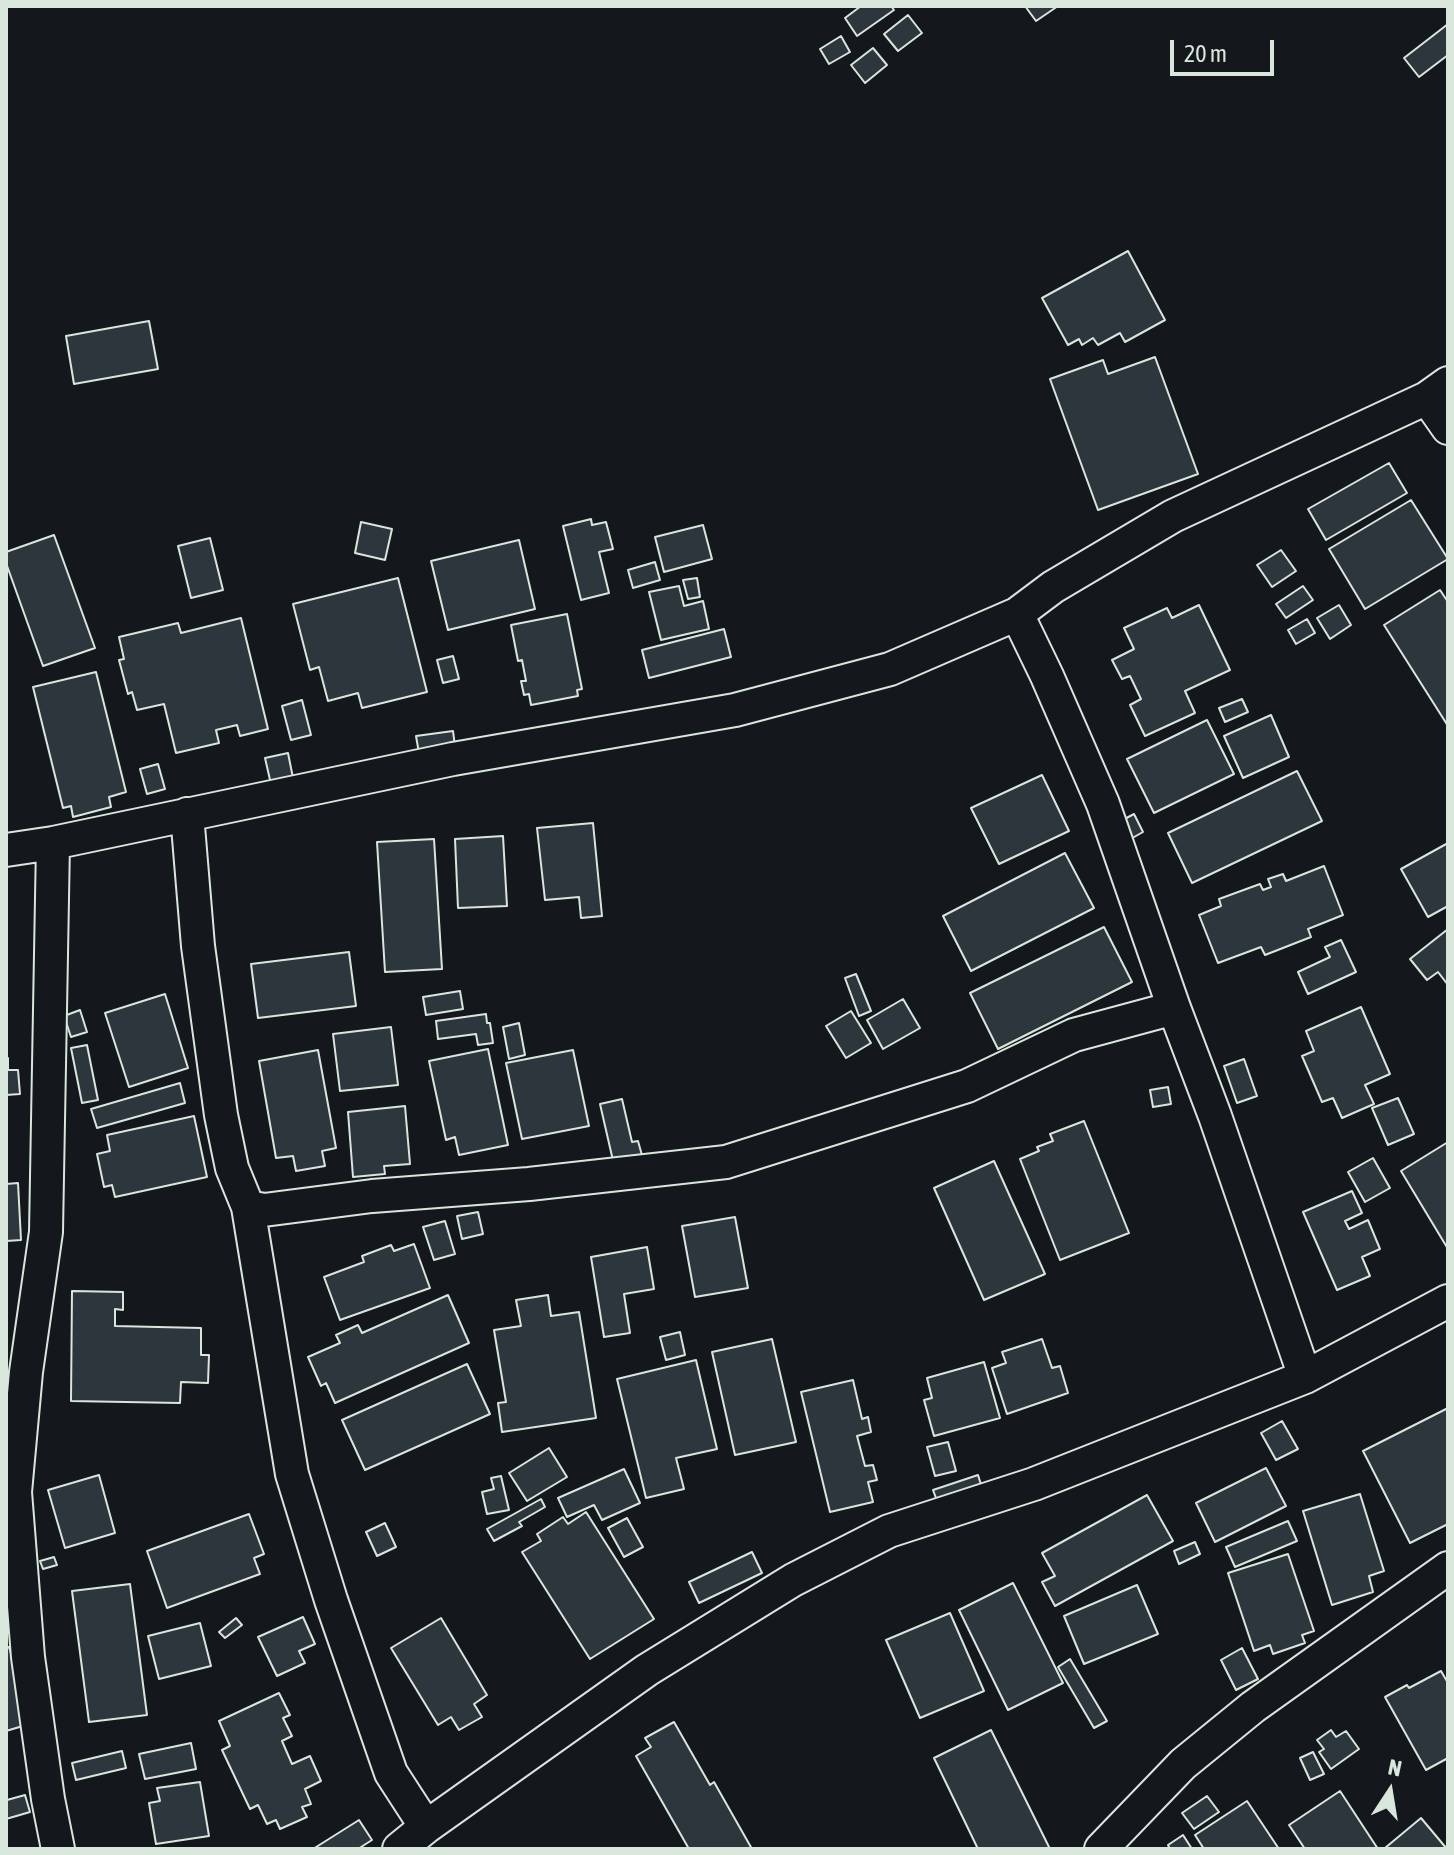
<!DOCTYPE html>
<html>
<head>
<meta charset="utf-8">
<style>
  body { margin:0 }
  #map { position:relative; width:1454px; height:1855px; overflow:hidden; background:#14181c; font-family:"Asap Condensed",sans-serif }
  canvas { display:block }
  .frame { position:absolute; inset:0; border:8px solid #d8e6dc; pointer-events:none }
  .north { position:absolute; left:1350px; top:1751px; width:80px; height:80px; -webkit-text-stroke:6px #14181c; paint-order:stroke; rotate:12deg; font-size:22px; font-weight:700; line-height:32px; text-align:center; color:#d8e6dc }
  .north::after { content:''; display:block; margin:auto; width:28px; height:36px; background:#d8e6dc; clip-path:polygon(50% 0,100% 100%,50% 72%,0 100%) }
  .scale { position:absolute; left:1170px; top:40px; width:104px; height:36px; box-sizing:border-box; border:4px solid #d8e6dc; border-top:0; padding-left:10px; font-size:24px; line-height:28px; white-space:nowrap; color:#d8e6dc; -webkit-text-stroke:6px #14181c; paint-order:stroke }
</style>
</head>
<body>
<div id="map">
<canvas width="1454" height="1855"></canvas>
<div class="frame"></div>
<div class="north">N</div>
<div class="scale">20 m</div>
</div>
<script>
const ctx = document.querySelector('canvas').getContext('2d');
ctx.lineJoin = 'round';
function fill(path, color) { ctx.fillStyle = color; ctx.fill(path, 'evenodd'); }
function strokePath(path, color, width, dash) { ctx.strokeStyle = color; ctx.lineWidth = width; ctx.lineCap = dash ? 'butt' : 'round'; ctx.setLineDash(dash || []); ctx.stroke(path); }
const building = new Path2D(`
  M861,6H891L894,10L857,36L845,18Z
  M1025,6H1058L1036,21Z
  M908,15L922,33L898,51L884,34Z
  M1448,24V55L1419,77L1404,58Z
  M841,36L850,52L829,64L820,49Z
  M873,48L887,65L865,83L851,65Z
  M1128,251L1165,320L1125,342L1120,333L1098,345L1093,338L1082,345L1079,339L1068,345L1042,298Z
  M149,321L158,369L74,384L66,336Z
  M1155,357L1198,474L1098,510L1050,379L1103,360L1108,374Z
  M1389,463L1407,493L1326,540L1308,509Z
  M1411,500L1448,559L1365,609L1329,549Z
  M591,519L592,525L606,522L613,549L599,552L609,593L581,600L563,526Z
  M361,522L392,529L385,560L355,553Z
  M703,525L712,559L664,572L655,537Z
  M54,535L95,648L43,666L6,563V552Z
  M210,538L223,590L191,598L178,546Z
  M519,540L535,609L448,630L431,561Z
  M1281,550L1296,571L1272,587L1257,565Z
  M655,562L660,580L633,588L628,570Z
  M398,578L427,692L362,708L358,693L328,701L319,667L310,670L293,604Z
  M697,578L700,597L688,599L683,580Z
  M679,586L684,606L703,601L709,629L661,640L649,592Z
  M1303,586L1313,600L1286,618L1276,604Z
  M1440,590L1448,602V726L1384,625Z
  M1199,605L1230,670L1185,691L1195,713L1145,736L1130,705L1141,699L1130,676L1122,679L1112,660L1134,649L1124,628L1167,608L1172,618Z
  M1339,605L1351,625L1330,639L1317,618Z
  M567,614L582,689L577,690L578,696L531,705L529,694L524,695L521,681H526L522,660L518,661L511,625Z
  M241,618L268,729L240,736L237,725L216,730L219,743L176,753L164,704L137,710L132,692L128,694L119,660L124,659L119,637L178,623L181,633Z
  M1307,619L1315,633L1296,644L1288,630Z
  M724,629L731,657L649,678L642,650Z
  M453,656L459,679L443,683L437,660Z
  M96,672L126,792L109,797L111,807L73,817L71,806L63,808L33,687Z
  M1242,699L1248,712L1225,722L1219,708Z
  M302,700L311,735L291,740L282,706Z
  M1271,715L1289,757L1243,778L1224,736Z
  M1207,720L1234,774L1154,813L1127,759Z
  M453,731L456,754L420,759L416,736Z
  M288,753L295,788L273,793L265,758Z
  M158,764L165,789L147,794L140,769Z
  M1297,771L1322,821L1192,883L1168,833Z
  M1042,775L1069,831L999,864L971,808Z
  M1134,814L1143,832L1127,841L1117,823Z
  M593,823L602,916L581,918L579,897L545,900L537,828Z
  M503,836L507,906L458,908L455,839Z
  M434,839L442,969L385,972L377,842Z
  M1448,843V906L1428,917L1401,869Z
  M1065,853L1094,908L971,971L943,916Z
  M1324,866L1343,915L1308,929L1311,937L1265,955L1261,947L1218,963L1199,915L1221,906L1219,899L1260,884L1263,890L1271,887L1268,879L1283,874L1286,881Z
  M1104,927L1132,982L998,1049L970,993Z
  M1448,929V985L1438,972L1427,980L1410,959Z
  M1341,940L1356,972L1308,994L1298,972L1330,957L1325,947Z
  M349,952L356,1006L258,1018L251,964Z
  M856,974L871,1011L859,1016L845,978Z
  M460,991L463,1009L426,1015L423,997Z
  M165,994L188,1068L129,1087L105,1013Z
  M903,999L920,1028L883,1049L867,1020Z
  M1361,1007L1390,1074L1365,1085L1374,1104L1342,1118L1333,1098L1322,1102L1302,1056L1314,1051L1306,1031Z
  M80,1010L87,1032L71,1037L64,1016Z
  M851,1011L871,1043L846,1058L826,1026Z
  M486,1014L487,1023H490L493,1043L478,1045L476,1034L438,1039L436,1021Z
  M519,1023L525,1055L509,1059L503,1027Z
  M391,1027L398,1085L340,1091L333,1034Z
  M87,1045L98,1100L82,1103L71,1048Z
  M488,1049L508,1145L459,1155L455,1137L446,1140L429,1061Z
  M318,1050L336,1148L322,1151L325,1166L296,1171L293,1156L276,1158L259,1061Z
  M573,1050L589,1126L522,1139L506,1063Z
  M6,1058H8V1070H18L20,1094L6,1095Z
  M1244,1059L1257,1096L1237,1103L1224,1066Z
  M180,1083L185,1103L97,1128L91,1109Z
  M1168,1087L1171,1104L1153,1107L1150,1090Z
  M1398,1098L1414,1134L1388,1145L1372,1108Z
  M622,1099L632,1142L638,1141L643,1159L614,1165L600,1104Z
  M405,1106L410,1164L384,1166L385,1174L353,1177L348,1112Z
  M194,1116L207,1177L115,1197L112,1185L104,1187L97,1154L110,1151L107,1135Z
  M1084,1121L1129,1233L1060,1260L1020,1159L1039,1151L1037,1147L1053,1141L1050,1134Z
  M1448,1142V1249L1401,1171Z
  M1373,1158L1390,1188L1365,1202L1348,1172Z
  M994,1161L1045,1274L984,1300L934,1188Z
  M18,1183L21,1240L6,1241V1184Z
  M1352,1191L1362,1213L1345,1221L1349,1229L1368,1220L1380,1249L1362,1257L1370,1276L1337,1290L1303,1212Z
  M478,1212L483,1234L462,1239L457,1216Z
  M735,1217L748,1288L695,1297L682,1226Z
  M445,1221L455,1254L434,1260L423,1227Z
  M414,1244L430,1288L340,1320L324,1277L364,1262L362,1256L391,1245L394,1251Z
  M647,1247L654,1289L624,1294L630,1333L604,1337L591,1257Z
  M72,1291L123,1292V1310L115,1309V1326L201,1328V1355H209L208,1383L181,1382L180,1403L71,1401Z
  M448,1295L469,1343L335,1403L326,1383L321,1386L308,1357L340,1343L336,1335L358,1325L362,1333Z
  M548,1295L551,1316L579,1312L596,1418L502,1432L498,1403L506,1402L494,1330L521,1326L516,1300Z
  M680,1332L685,1355L666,1360L660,1337Z
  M772,1339L796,1442L735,1455L712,1352Z
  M1042,1339L1052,1368L1060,1366L1068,1393L1007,1414L992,1368L1006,1363L1002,1352Z
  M696,1360L717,1449L676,1458L684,1489L646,1498L617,1379Z
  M984,1362L1000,1418L934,1436L924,1400L932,1398L927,1378Z
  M467,1364L490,1414L365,1470L342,1420Z
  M853,1380L862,1419L868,1417L871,1432L857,1436L865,1466L873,1465L877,1480L868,1482L873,1502L830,1512L801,1392Z
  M1448,1408V1524L1410,1543L1363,1451Z
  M1282,1421L1298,1449L1276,1460L1261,1433Z
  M948,1442L956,1471L935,1476L927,1447Z
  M549,1448L567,1477L527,1501L509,1473Z
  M1266,1468L1286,1506L1215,1542L1196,1503Z
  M624,1469L640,1503L602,1520L594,1505L567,1517L558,1498Z
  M99,1475L115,1533L65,1548L48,1490Z
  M978,1475L983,1491L939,1506L933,1490Z
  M501,1476L509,1510L487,1514L482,1492L494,1489L491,1478Z
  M1360,1494L1384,1571L1369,1576L1373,1592L1332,1605L1303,1511Z
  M1147,1495L1173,1541L1055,1606L1042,1582L1055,1576L1042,1553Z
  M541,1499L545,1507L519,1522L522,1526L494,1541L487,1529Z
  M586,1512L654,1619L590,1659L522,1552L541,1541L537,1534L563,1517L568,1524Z
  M249,1514L264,1554L254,1558L260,1574L167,1608L147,1551Z
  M627,1518L643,1547L624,1557L608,1528Z
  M1288,1521L1297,1541L1235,1567L1226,1547Z
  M385,1523L396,1547L377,1556L366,1532Z
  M1195,1542L1200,1554L1179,1564L1174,1551Z
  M752,1552L762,1573L699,1603L689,1582Z
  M1288,1554L1314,1631L1302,1635L1305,1643L1273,1654L1270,1645L1254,1651L1228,1573Z
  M54,1557L57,1565L43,1569L40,1561Z
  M1013,1583L1063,1683L1008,1710L959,1610Z
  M130,1584L147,1715L89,1722L72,1591Z
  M1137,1585L1158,1634L1084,1664L1064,1616Z
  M950,1613L984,1691L920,1718L886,1640Z
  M303,1617L315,1644L299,1651L305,1663L277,1676L258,1637Z
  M236,1618L242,1625L225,1638L219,1632Z
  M441,1618L487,1695L474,1704L482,1717L459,1730L451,1717L438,1725L391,1648Z
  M200,1623L211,1666L159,1679L148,1636Z
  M9,1647L33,1723L6,1731V1648Z
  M1242,1648L1258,1679L1236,1690L1221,1660Z
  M1070,1659L1107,1721L1094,1728L1058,1667Z
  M1441,1671L1448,1683V1758L1426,1770L1385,1697L1407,1685L1409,1688Z
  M279,1693L290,1715L283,1718L292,1736L282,1741L292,1764L310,1756L321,1781L305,1789L311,1804L302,1807L307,1817L280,1829L276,1820L267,1824L258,1805L250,1809L222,1750L230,1746L219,1721Z
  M674,1722L710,1785L714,1782L752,1849H689L636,1756L651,1747L645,1738Z
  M991,1730L1050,1849H978L934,1758Z
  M1331,1730L1336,1737L1346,1731L1359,1749L1331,1769L1319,1752L1324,1749L1317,1740Z
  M191,1743L196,1769L145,1779L139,1754Z
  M122,1751L126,1768L76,1780L72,1763Z
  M1313,1752L1324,1774L1310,1780L1300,1758Z
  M200,1782L209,1836L156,1844L149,1803L160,1801L157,1788Z
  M1340,1791L1378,1849H1305L1289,1825Z
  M25,1795L30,1812L6,1819V1796L7,1800Z
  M1207,1796L1219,1812L1194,1829L1182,1813Z
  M1247,1801L1279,1849H1204L1195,1835Z
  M1421,1818L1447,1849H1386L1385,1848Z
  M359,1820L372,1840L358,1849H313Z
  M1183,1835L1192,1849H1170L1168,1845Z`);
const minor = new Path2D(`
  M1427,398L1448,428
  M1017,614L1047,676L1103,804L1174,1008L1215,1116L1305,1377
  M187,814L198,946L221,1115L232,1168L248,1207L292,1474L331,1600L391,1773L426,1827
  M53,843L46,1232L26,1372L15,1492L28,1657L48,1799L58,1849
  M6,850L53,843L453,759L735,710L890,669L1017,614L1053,587L1173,516L1427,398L1448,383
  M248,1207L264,1210L372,1196L529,1184L726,1162L967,1086L1074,1035L1174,1008
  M399,1849L426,1827L647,1670L793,1580L889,1531L1034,1484L1305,1377L1448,1301
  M1101,1849L1183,1764L1253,1707L1448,1568`);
fill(building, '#2c363c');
strokePath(building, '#d8e6dc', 2);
strokePath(minor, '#d8e6dc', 36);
strokePath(minor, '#14181c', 32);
</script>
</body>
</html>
